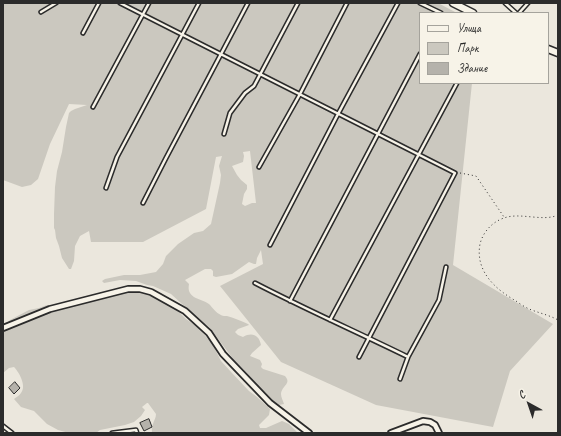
<!DOCTYPE html>
<html>
<head>
<meta charset="utf-8">
<style>
  body { margin:0 }
  #map { position:relative; width:561px; height:436px; overflow:hidden; background:#ebe7dd; font-family:Caveat,sans-serif }
  canvas { display:block }
  .frame { position:absolute; inset:0; border:4px solid #2b2b2b; pointer-events:none }
  .legend { position:absolute; left:419px; top:12px; width:130px; height:72px; box-sizing:border-box; background:#f7f3e8; border:1px solid #a5a39c; margin:0; padding:5px 7px; list-style:none; font-size:12px; color:#2b2b2b }
  .legend li { display:flex; align-items:center; gap:8px; height:20px }
  .legend b { width:20px; border:1px solid #a5a39c }
  .north { position:absolute; left:509px; top:384px; width:40px; height:40px; -webkit-text-stroke:3px #f7f3e8; paint-order:stroke; rotate:320deg; font-size:11px; font-weight:700; line-height:16px; text-align:center; color:#2b2b2b }
  .north::after { content:''; display:block; margin:auto; width:14px; height:18px; background:#2b2b2b; clip-path:polygon(50% 0,100% 100%,50% 72%,0 100%) }
</style>
</head>
<body>
<div id="map">
<canvas width="561" height="436"></canvas>
<div class="frame"></div>
<ul class="legend">
<li><b style="height:5px;background:#f7f3e8"></b>Улица</li>
<li><b style="height:11px;background:#cbc8bf"></b>Парк</li>
<li><b style="height:11px;background:#b5b2ab"></b>Здание</li>
</ul>
<div class="north">С</div>
</div>
<script>
const ctx = document.querySelector('canvas').getContext('2d');
ctx.lineJoin = 'round';
function fill(path, color) { ctx.fillStyle = color; ctx.fill(path, 'evenodd'); }
function strokePath(path, color, width, dash) { ctx.strokeStyle = color; ctx.lineWidth = width; ctx.lineCap = dash ? 'butt' : 'round'; ctx.setLineDash(dash || []); ctx.stroke(path); }
const green = new Path2D(`
  M3,3H438L457,13H420V83H472L453,265L553,324L510,371L493,427L376,405L281,362L220,286L263,264L261,250L257,258L256,264H254L249,262L232,274L216,277L213,276V271L211,269H205L185,280L189,284C186,299 201,298 209,304C213,308 216,313 221,315C221,316 227,316 227,316C235,318 241,321 248,324L249,325L238,329L235,332L238,335L243,337C252,332 259,335 261,345L252,353L250,356L260,360L262,364L261,367L263,369L285,376C292,384 282,385 281,394C281,397 283,401 284,404L279,405L268,398L243,369L234,360L209,327L203,323L171,294L153,286L147,285L136,281L120,280L104,283L102,281L105,279L124,275H140L156,272L163,264L166,256L178,244L194,233L203,231L211,224L220,183L221,175L219,166L222,156L216,157L206,209L143,242H91L89,231L80,236L75,246L74,261L71,269H69L62,258L59,246L56,238L55,230L54,228V214L55,187L57,171L62,152L66,127L69,113L71,111L75,109L87,105L69,104L50,144L38,179L31,185L22,187L3,180ZM250,151L256,203H252L245,206L242,204L244,194L247,189V185L241,180L237,175L232,166L243,162L244,156L243,152Z
  M118,291L144,293L158,297L179,312L186,319L195,325L212,343L221,361L232,373L249,391L257,397L270,409L269,415L259,425L260,428H266L282,421L289,424L298,433H152C152,430 151,427 153,424C154,420 156,418 156,414L148,403H147L142,407L145,410L141,416L134,422L125,425L100,430L96,433H69L58,430L47,424L34,411L21,407L14,399C16,397 19,396 21,393C27,386 19,372 14,367L9,368L3,373V326L10,320L29,310L39,308L47,305L52,306Z`);
const building = new Path2D(`
  M15,382L20,388L14,394L9,388Z
  M149,419L152,427L144,431L140,423Z`);
const path = new Path2D(`
  M460,173L476,176L504,217
  M558,215C543,222 520,212 504,218C492,222 483,232 480,244C475,271 495,289 516,301C520,304 525,307 529,309C539,313 549,315 558,320`);
const service = new Path2D(`
  M120,3L455,173L359,357
  M420,3L441,13
  M505,3L516,13
  M41,12L56,3
  M519,13L528,3
  M83,33L99,3
  M93,107L149,3
  M224,134L230,113L245,93L254,86L298,3
  M259,167L300,94L347,3
  M106,188L117,157L199,3
  M143,203L166,158L248,3
  M270,245L338,114L398,3
  M255,283C305,309 357,332 408,357
  M290,301L420,54
  M330,320L457,83
  M400,379L408,357L439,300L446,267
  M3,426L12,433
  M112,433L136,430L137,433`);
const minor = new Path2D(`
  M3,328L50,309L128,289H140L151,292L185,311L209,333L223,354L270,403L309,433
  M391,433L423,421L430,422L435,425L439,433`);
const tertiary = new Path2D(`
  M453,3L473,13
  M548,49L558,53`);
fill(green, '#cbc8bf');
fill(building, '#b5b2ab');
strokePath(building, '#2b2b2b', 1);
strokePath(service, '#2b2b2b', 5.5);
strokePath(minor, '#2b2b2b', 8);
strokePath(tertiary, '#2b2b2b', 9);
strokePath(path, '#2b2b2b', 1, [1, 3]);
strokePath(service, '#f7f3e8', 2.5);
strokePath(minor, '#f7f3e8', 4.5);
strokePath(tertiary, '#f7f3e8', 6);
</script>
</body>
</html>
